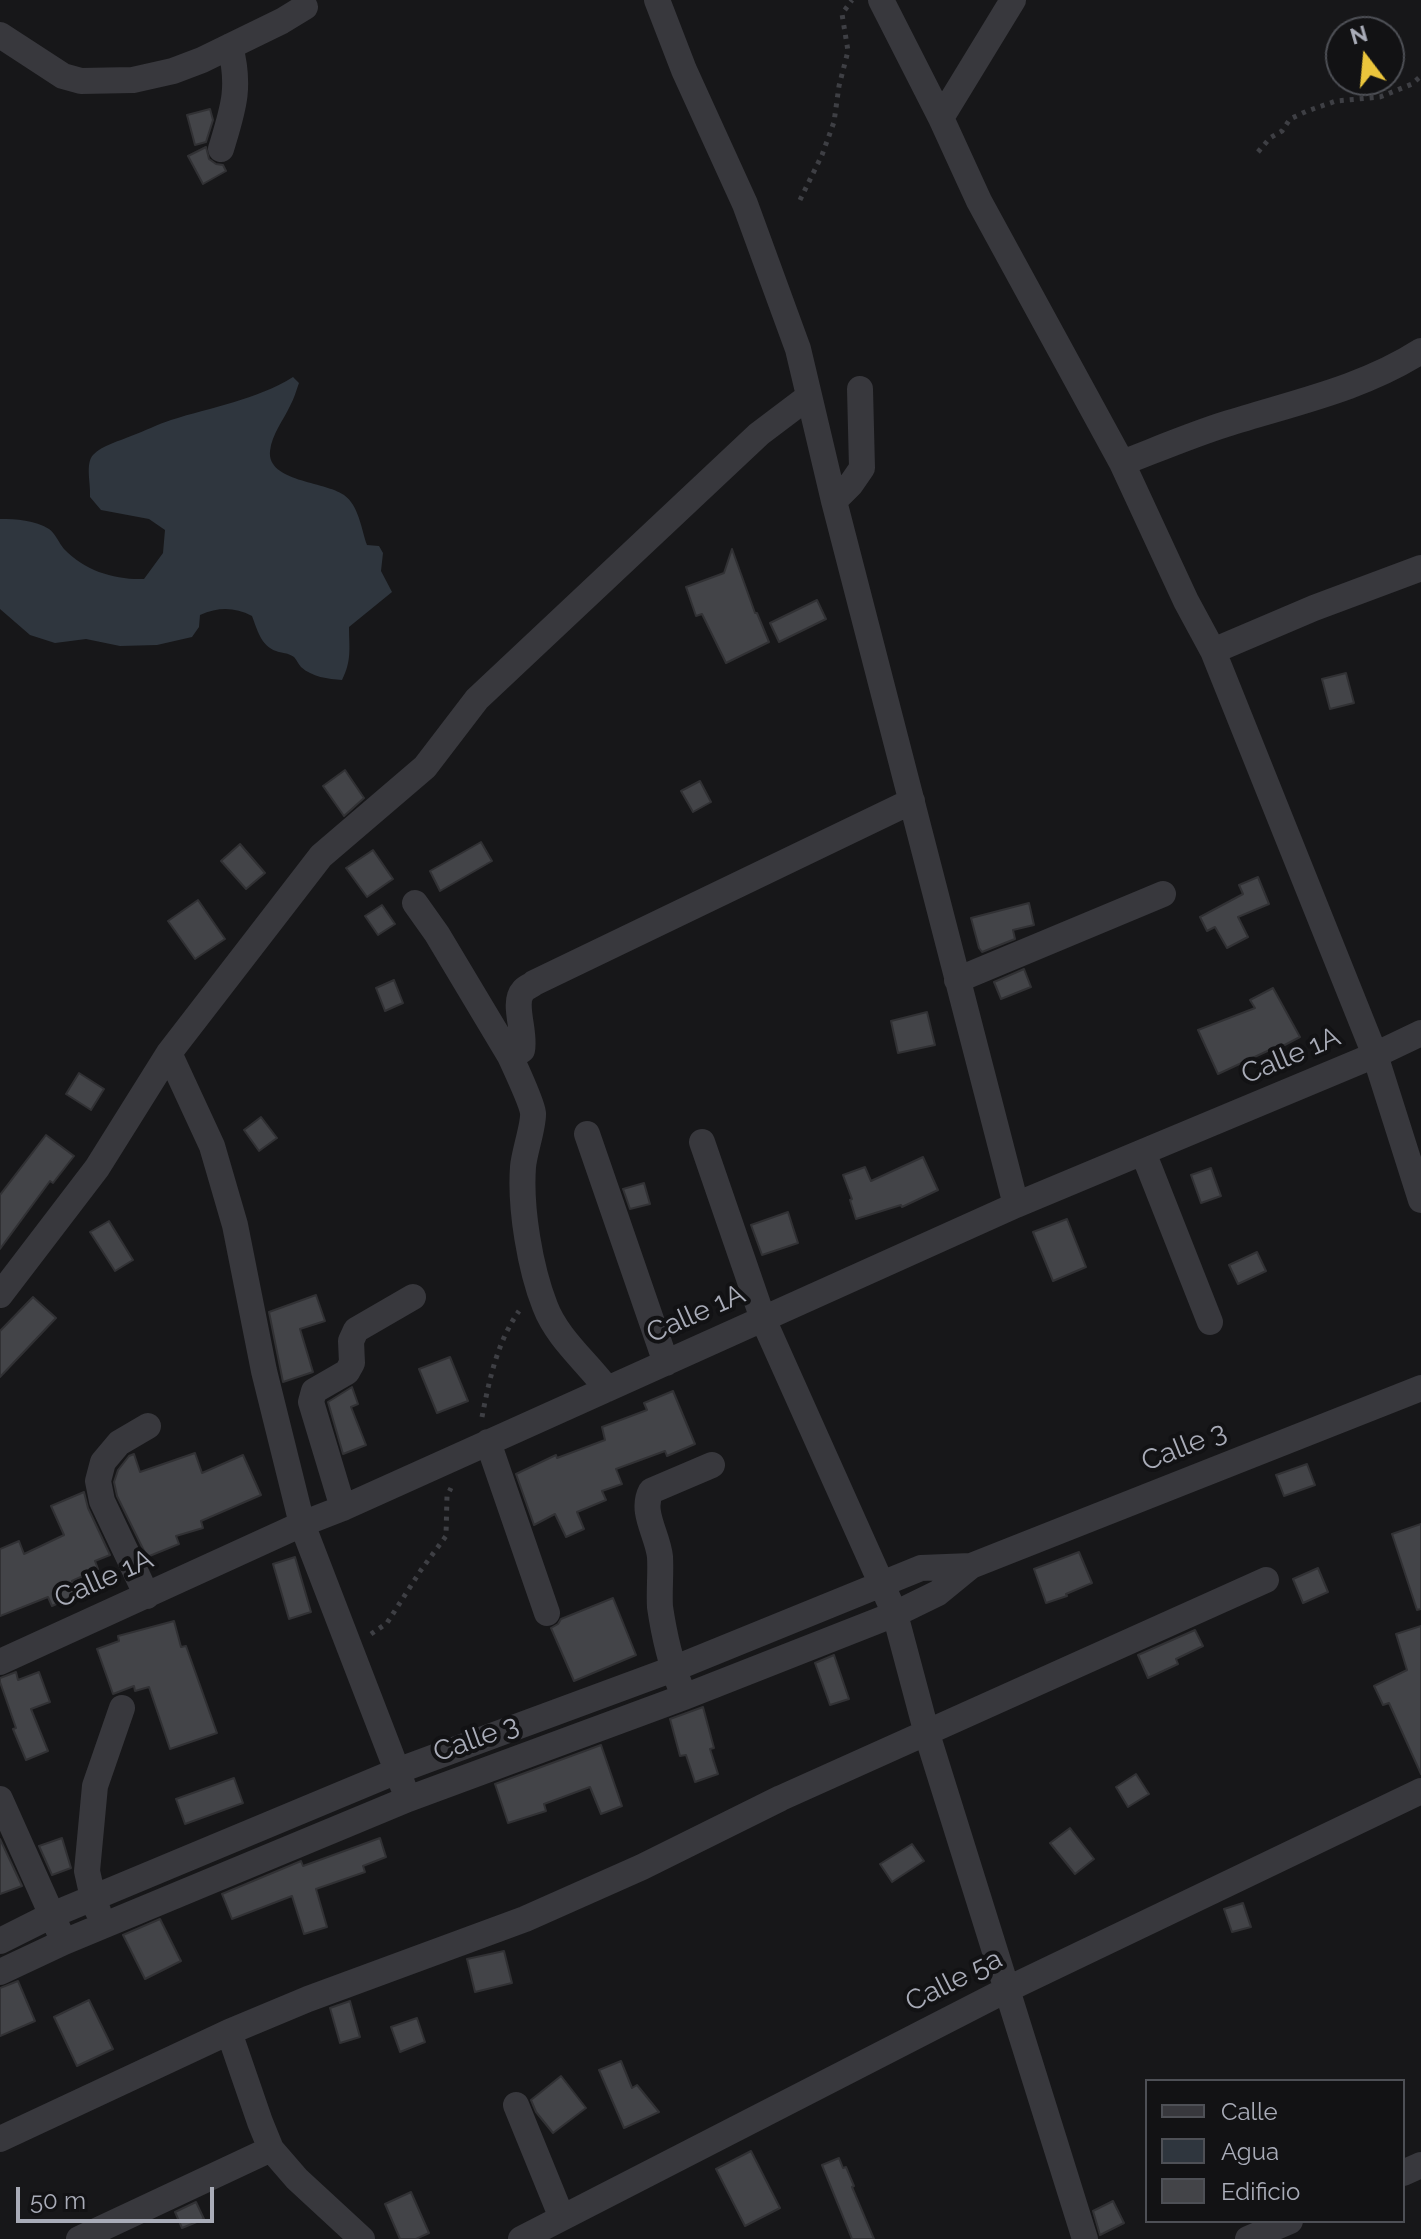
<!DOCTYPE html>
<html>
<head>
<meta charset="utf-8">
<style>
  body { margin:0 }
  #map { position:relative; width:1421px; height:2239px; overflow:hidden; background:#171719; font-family:Raleway,sans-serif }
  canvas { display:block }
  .legend { position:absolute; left:1145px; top:2079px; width:260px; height:144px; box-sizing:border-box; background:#121214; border:2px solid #4e5056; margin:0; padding:10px 14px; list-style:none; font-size:24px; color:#a9acb8 }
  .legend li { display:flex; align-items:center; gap:16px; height:40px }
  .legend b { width:40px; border:2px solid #4e5056 }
  .north { position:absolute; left:1325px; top:16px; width:80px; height:80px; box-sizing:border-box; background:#121214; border:2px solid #4e5056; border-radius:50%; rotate:344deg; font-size:22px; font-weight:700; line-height:32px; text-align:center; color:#a9acb8 }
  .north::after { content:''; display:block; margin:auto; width:28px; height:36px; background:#ebc53c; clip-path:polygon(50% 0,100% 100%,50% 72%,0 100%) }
  .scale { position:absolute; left:16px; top:2187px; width:198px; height:36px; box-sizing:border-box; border:4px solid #a9acb8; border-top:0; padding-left:10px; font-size:24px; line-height:28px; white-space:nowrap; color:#a9acb8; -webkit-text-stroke:6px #121214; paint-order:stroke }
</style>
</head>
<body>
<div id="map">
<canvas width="1421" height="2239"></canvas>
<ul class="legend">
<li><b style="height:10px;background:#38383d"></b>Calle</li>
<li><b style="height:22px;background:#2f363e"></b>Agua</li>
<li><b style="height:22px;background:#434448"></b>Edificio</li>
</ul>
<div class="north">N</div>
<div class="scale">50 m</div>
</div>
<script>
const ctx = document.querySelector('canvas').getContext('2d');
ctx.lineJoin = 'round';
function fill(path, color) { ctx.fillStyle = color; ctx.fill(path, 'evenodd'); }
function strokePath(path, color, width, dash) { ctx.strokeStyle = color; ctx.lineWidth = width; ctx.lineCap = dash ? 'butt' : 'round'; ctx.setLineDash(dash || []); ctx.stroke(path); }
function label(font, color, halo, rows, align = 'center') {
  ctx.font = font + ' Raleway,sans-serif'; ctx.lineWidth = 8; ctx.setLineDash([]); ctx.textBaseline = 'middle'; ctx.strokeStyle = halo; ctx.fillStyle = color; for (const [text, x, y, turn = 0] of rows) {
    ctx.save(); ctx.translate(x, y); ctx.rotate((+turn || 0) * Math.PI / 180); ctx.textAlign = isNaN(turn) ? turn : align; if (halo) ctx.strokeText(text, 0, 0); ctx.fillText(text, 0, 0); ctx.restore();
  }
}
const water = new Path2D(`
  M293,377L299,383C296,391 294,399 290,406C283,421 272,434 270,451C267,482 324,481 344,495C359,506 361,528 367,545L379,546L383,553L381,571L392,592L349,627C349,648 352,660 342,680C328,679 312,677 301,667C298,664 297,660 294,657C289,653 281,653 276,651C261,646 257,629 252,616C234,607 219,607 200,615L199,627L192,637L157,645L120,646L86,639L55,643L30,635L0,609V519C16,519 35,520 49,529C55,533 59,543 64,549C85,571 115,580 144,579L163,553L165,530L149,519L101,510L90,497C91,484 85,464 93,455C102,445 120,441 131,436C145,431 158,424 171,420C212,407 256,400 293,377Z`);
const building = new Path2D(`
  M210,109L213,120L206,142L195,145L187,115Z
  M206,147L209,159L216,164L223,165L226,171L203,184L188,156Z
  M732,549L755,613H757L769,642L726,663L702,614L696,616L686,587L724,573Z
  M817,600L826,619L779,642L770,623Z
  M1346,673L1354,703L1330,709L1322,679Z
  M345,770L364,798L344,816L323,786Z
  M700,781L711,802L693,812L681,791Z
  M481,842L492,861L440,891L430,871Z
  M240,844L265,873L246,889L221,861Z
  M373,850L393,879L367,897L346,868Z
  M1258,877L1269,904L1238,917L1248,937L1227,948L1215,927L1207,931L1200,917L1243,894L1239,885Z
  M198,900L225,939L195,959L168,921Z
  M1029,903L1034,925L1013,930L1015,939L982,952L979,948L971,918Z
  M382,905L395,924L378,935L365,916Z
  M1024,969L1031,987L1001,999L994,982Z
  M394,980L403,1003L385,1011L376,988Z
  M1273,988L1300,1037L1277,1049L1276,1047L1218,1074L1198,1030L1255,1008L1250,1000Z
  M927,1012L935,1045L898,1053L891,1021Z
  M79,1073L104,1089L91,1110L66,1094Z
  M261,1117L277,1138L259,1151L244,1130Z
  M46,1135L74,1156L53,1183L50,1181L0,1249V1195Z
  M923,1157L938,1190L902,1207L901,1205L856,1219L850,1200L852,1199L843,1175L865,1167L871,1181Z
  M1211,1168L1221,1196L1201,1203L1191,1175Z
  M644,1183L650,1204L630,1209L623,1189Z
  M788,1212L798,1243L762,1255L751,1225Z
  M1067,1219L1086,1267L1053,1281L1033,1232Z
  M109,1221L133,1260L115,1271L90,1232Z
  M1257,1252L1266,1271L1238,1284L1229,1265Z
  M316,1295L325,1321L300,1329L313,1372L283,1382L269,1312Z
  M33,1297L56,1318L0,1377V1331Z
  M450,1357L468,1401L437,1413L419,1369Z
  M352,1387L358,1404L351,1407L366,1445L343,1454L328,1402Z
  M673,1391L695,1444L667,1456L665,1451L616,1469L622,1484L602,1491L606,1500L577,1512L584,1529L566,1537L555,1514L534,1525L516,1474L556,1455L557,1458L605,1440L602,1427L647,1410L644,1403Z
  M195,1453L202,1473L243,1455L261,1495L201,1521L203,1528L176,1536L179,1544L147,1557L117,1496L114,1482L118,1470L129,1456L134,1454L140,1472Z
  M1307,1464L1315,1485L1284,1496L1276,1475Z
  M84,1492L88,1508L110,1555L95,1561L98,1569L72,1581L78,1594L52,1606L48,1597L0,1616V1549L19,1541L24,1554L64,1535L51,1506Z
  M1421,1524V1609L1417,1610L1392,1534Z
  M1079,1552L1092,1583L1066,1594L1067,1596L1046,1603L1034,1569Z
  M295,1557L311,1612L289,1619L273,1564Z
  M1318,1568L1328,1592L1303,1603L1293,1579Z
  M613,1598L636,1655L574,1681L551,1628L558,1624L561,1619Z
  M174,1621L181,1647L186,1646L217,1733L170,1749L149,1687L135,1691L134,1686L113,1694L97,1649L119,1641L118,1636Z
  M1421,1626V1774L1389,1703L1383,1705L1374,1686L1407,1670L1396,1634Z
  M1195,1630L1203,1646L1176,1659L1178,1664L1148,1678L1138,1655Z
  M834,1655L849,1699L830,1705L815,1663Z
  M16,1672L18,1680L39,1672L50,1702L31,1709L48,1751L26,1760L13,1729L16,1728L0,1682V1678Z
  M703,1707L714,1748L710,1749L718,1774L695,1782L686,1755L680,1756L670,1719Z
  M601,1745L622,1806L601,1814L590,1787L544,1804L546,1811L508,1823L495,1784Z
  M1136,1774L1149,1794L1128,1807L1116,1787Z
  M234,1778L243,1803L185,1824L176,1799Z
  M1070,1828L1094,1859L1075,1874L1050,1843Z
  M62,1838L71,1868L52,1875L39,1846Z
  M380,1838L386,1857L363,1866L365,1872L316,1889L327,1927L304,1934L292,1896L232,1919L222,1894L301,1861L303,1866Z
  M0,1839L22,1886L0,1894Z
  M912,1844L924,1861L892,1882L880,1864Z
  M1243,1903L1251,1927L1232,1932L1224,1909Z
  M160,1919L181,1961L145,1979L123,1935Z
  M504,1951L512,1983L475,1992L467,1959Z
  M18,1981L35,2021L0,2036V1988Z
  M89,2000L113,2049L77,2066L54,2017Z
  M350,2001L360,2037L340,2043L330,2008Z
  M417,2018L425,2042L400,2052L391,2027Z
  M621,2061L632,2088L637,2085L659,2112L624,2128L599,2070Z
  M561,2076L586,2108L553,2133L536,2112L531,2100Z
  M751,2151L780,2208L745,2226L716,2169Z
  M839,2158L843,2168L846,2167L854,2186L852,2187L874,2239H852L822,2165Z
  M411,2192L429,2233L416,2239H400L385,2204Z
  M1113,2201L1124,2223L1100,2235L1093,2211Z
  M196,2202L204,2219L182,2228L175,2212Z`);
const path = new Path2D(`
  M1258,152L1270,138L1282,131L1290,119L1307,111L1336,101L1380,97L1412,84L1421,76
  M800,200L822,155L834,122L839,86L848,51L842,14L852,0
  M482,1417C489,1381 497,1342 519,1311
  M371,1634L387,1623L421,1570L446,1536L447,1496L451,1488`);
const minor = new Path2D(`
  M657,0L684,70L745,204L798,349L834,501L1016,1205
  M881,0L941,118L979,201L1122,463L1186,601L1213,651L1375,1055L1421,1200
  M0,35L63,76L81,81L133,80L173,71L202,60L282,21L305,7
  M941,118L1013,0
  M221,149C233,109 241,88 230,46
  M1122,463C1156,450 1191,435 1226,424C1292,403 1362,389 1421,351
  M834,501L851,484L862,468L860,389
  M1213,651L1314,608L1421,568
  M415,903L437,934L510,1056
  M957,980L1163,894
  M169,1053L212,1146L235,1225L264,1371L302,1524L403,1786
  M587,1134L666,1363
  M702,1142L763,1319L895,1614L927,1734L1085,2239
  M1143,1152L1210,1322
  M0,1295L97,1168L169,1053L321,856L425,767L477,699L759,434L808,397
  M607,1389C587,1362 557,1338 545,1306C530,1268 520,1208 523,1167C524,1153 534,1125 533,1113C532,1103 515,1067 510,1056L522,1050C526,1033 512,1003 523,991C526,987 531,986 534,983L912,801
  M488,1442L547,1613
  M343,1508L311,1402L314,1391L347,1372L352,1363L351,1341L356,1330L413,1297
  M147,1596L102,1501L98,1481L103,1462L119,1443L148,1426
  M0,1662L302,1524L343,1508L1016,1205L1375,1055L1421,1033
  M680,1686C670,1661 664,1634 660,1607C659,1591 661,1574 660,1557C658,1535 640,1512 651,1491L712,1465
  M0,1799L59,1931
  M98,1911L93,1898L87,1871L95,1786L122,1708
  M0,1941L52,1915L397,1771L673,1669L921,1568L971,1566
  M0,1972L64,1942L408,1799L684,1697L895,1614L938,1593L971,1566L1421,1388
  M516,2105L562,2218
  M0,2139L229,2032L308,1999L525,1919L642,1867L781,1798L1266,1580
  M271,2149L297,2179L362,2239
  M1403,2173L1421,2165
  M79,2239L271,2149L260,2122L229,2032
  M521,2239L1006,1990L1421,1791
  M1248,2239L1290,2221`);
const streetNames = [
  ["Calle 1A",1291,1056,-23],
  ["Calle 1A",696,1314,-24],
  ["Calle 3",1184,1447,-22],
  ["Calle 1A",104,1579,-24],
  ["Calle 3",476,1739,-20],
  ["Calle 5a",954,1981,-27]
];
fill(water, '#2f363e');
fill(building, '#434448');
strokePath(building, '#313134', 2);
strokePath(path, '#3e3f44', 5, [4, 6]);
strokePath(minor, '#38383d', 26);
label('28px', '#a9acb8', '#121214', streetNames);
</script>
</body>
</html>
